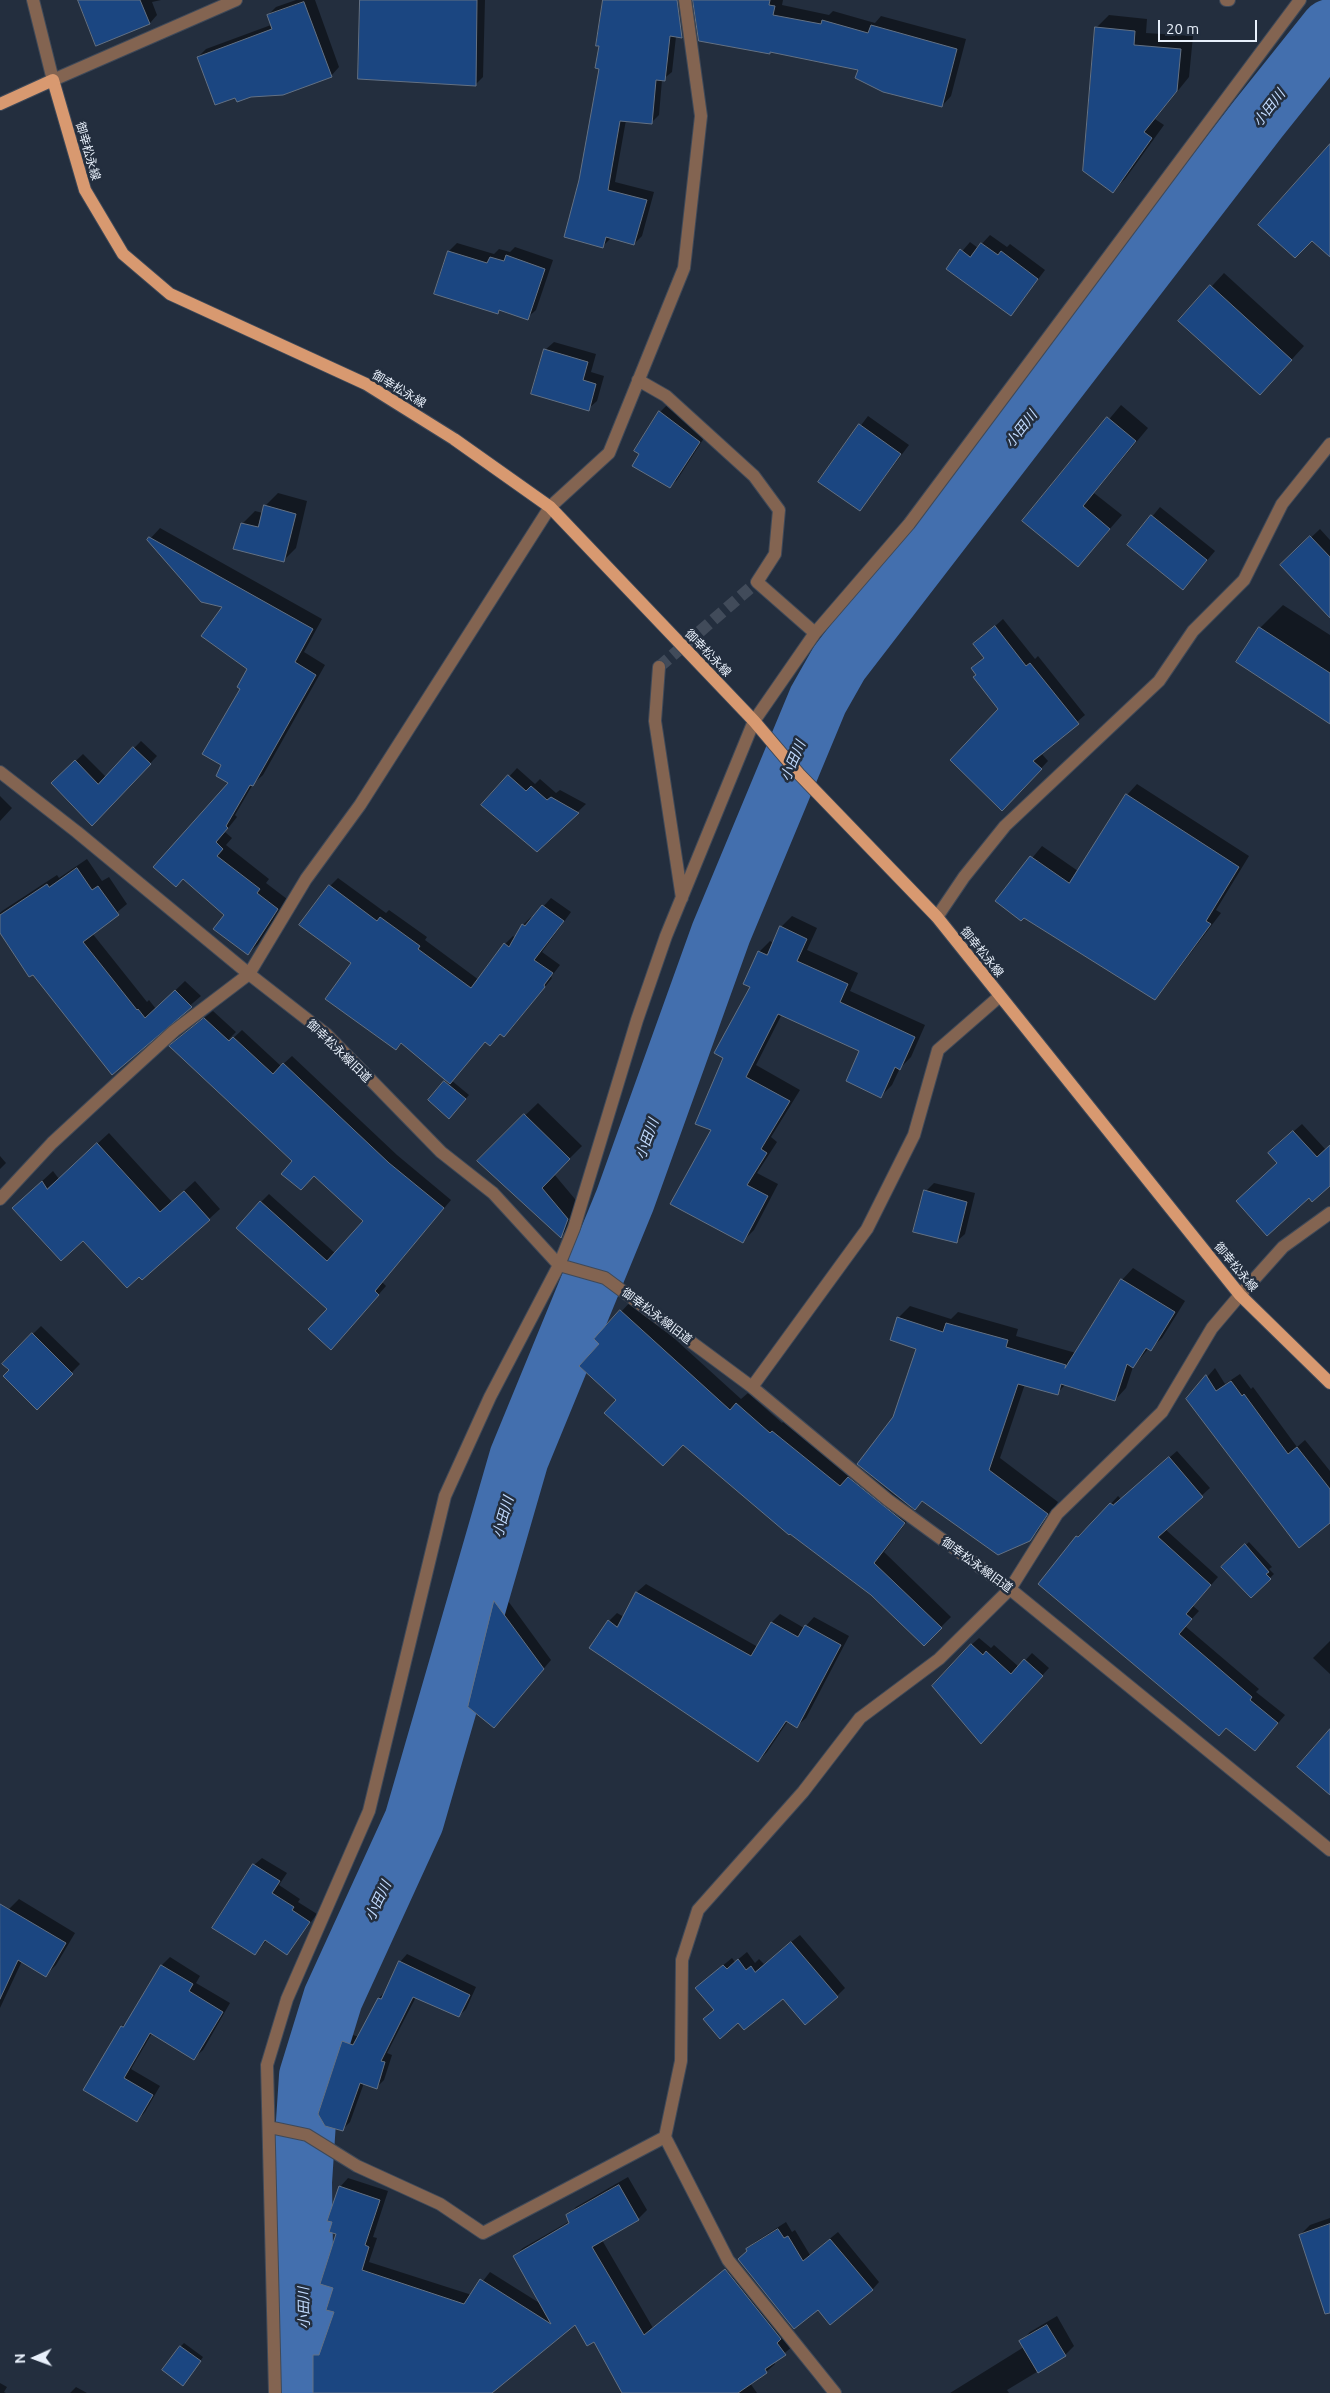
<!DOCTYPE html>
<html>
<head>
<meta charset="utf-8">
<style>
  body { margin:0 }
  #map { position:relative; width:1330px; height:2393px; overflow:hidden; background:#232e3e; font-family:Ubuntu,sans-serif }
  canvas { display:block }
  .north { position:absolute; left:10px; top:2333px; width:50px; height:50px; -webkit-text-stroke:4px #232e3e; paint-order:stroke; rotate:268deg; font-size:14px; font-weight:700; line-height:20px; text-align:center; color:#e8f0fb }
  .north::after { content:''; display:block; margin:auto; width:18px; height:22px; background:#e8f0fb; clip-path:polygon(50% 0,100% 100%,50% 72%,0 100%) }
  .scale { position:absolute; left:1158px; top:20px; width:99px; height:22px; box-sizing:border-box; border:2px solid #e8f0fb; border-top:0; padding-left:6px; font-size:15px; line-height:18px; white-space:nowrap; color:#e8f0fb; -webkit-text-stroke:4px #232e3e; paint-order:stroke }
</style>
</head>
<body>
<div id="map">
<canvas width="1330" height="2393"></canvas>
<div class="north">N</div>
<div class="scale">20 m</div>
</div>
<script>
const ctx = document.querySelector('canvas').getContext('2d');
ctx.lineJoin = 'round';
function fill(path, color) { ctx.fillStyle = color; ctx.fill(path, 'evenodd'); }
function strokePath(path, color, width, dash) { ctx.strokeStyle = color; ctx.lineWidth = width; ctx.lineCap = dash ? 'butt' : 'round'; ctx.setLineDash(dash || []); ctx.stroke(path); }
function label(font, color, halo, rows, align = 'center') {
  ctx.font = font + ' Ubuntu,"Noto Sans JP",sans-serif'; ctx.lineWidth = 5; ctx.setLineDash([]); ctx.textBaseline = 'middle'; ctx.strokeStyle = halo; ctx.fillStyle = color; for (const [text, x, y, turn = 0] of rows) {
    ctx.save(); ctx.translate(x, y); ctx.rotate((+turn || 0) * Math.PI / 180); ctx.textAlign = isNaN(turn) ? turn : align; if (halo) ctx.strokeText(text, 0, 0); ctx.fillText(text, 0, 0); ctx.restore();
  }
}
const shadow = new Path2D(`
  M79,0H161L152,2L157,15L150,23Z
  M296,0H315L339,67L331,76L198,57L206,49L271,25L268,15L276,7Z
  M361,0H485L483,77L475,85Z
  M700,0H783L782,5L829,15L833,11L875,23L881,16L966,39L951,96L942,106L859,70L771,51L769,53Z
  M1109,15L1147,19L1146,33L1193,36L1189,77L1155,119L1164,125L1125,179L1113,191L1096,28Z
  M678,19L672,72L662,80L659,115L651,123L626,120L615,182L654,192L642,236L634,244L611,238L603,246L580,181Z
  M990,235L1007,247L1010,244L1045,270L1011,315L947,269L970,242L978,248Z
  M457,243L494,254L499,249L510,252L515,247L553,260L536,310L527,318L501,309L497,313L449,251Z
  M1224,273L1304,346L1272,381L1180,321Z
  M554,342L596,354L591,372L604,376L597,401L588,409L545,350Z
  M667,405L706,435L677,480L670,487L660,412Z
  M1121,405L1148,428L1094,493L1122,515L1078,565L1024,521Z
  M868,416L909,445L860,510L819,481Z
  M278,493L307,501L296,548L283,561L242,524L255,511L263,513L265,506Z
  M1160,507L1215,551L1183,589L1129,545Z
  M160,528L322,619L304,652L325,665L263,775L253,784L235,815L237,817L225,832L232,838L226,845L269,879L266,883L287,899L258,944L248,954L225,915L184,877L230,783L223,765L241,688L249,668L224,607L149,540Z
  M1320,529L1330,540V616L1282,565Z
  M1283,605L1330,635V724L1260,628Z
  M1003,619L1035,659L1038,656L1085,715L1041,753L1048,761L1015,796L1000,710L972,668L985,657L975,644Z
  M141,741L157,756L100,817L53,783L83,754L106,777Z
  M517,768L535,784L540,779L556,793L560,790L586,804L537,851L483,805Z
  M1137,784L1249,856L1216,910L1221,913L1165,987L1155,998L997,901L1042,846L1078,871L1127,795Z
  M0,796L12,808L0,821Z
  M87,859L102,881L109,877L127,904L92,933L147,1002L149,1000L156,1009L185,981L201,996L112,1073L0,931V913L2,911L57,875L59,878Z
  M338,878L386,913L389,910L427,937L425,940L479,980L505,944L513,936L516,938L523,925L531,917L533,918L551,898L571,912L542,952L560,965L551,977L552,978L512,1028L485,1041L451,1080L469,1095L453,1113L444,1082L447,1080L402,1043L396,1049L352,963L330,886Z
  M792,916L817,928L807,950L858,973L850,991L925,1025L911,1057L900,1068L892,1085L881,1096L861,1050L782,1014L756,1065L800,1090L771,1137L777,1142L757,1173L778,1184L754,1230L743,1241L712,1130L759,952L770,941L774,943L781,927Z
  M213,1011L236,1032L228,1040L229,1042L242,1030L281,1066L292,1056L397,1155L451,1200L382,1282L386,1286L339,1340L329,1309L261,1202L269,1194L336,1254L365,1221L314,1174L294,1161L179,1038Z
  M538,1103L582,1146L554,1174L580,1205L574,1224L561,1236L478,1161Z
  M1302,1124L1326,1150L1330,1146V1184L1278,1145Z
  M109,1133L172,1202L195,1181L220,1209L209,1219L25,1197L53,1171L59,1179Z
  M0,1156L6,1163L0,1169Z
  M934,1183L975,1193L965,1234L956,1242L926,1191Z
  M1133,1268L1185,1301L1162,1338L1150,1349L1149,1348L1133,1367L1126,1388L1115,1400L1066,1384L1057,1393L1025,1384L1000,1458L1058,1502L1041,1528L1030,1540L923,1500L913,1510L915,1511L884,1552L951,1617L924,1644L872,1594L683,1443L618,1400L601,1344L596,1339L632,1300L741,1399L748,1393L782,1423L784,1421L851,1476L859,1467L911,1508L912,1506L894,1417L917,1348L892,1340L899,1317L910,1306L951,1319L958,1312L1018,1329L1016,1336L1076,1353L1122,1280Z
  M41,1326L80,1364L37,1408L3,1364Z
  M1215,1368L1225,1384L1240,1374L1251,1389L1253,1387L1297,1447L1305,1440L1330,1471V1521L1188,1399Z
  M1177,1451L1210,1488L1165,1529L1218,1577L1193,1606L1199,1611L1185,1626L1259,1689L1256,1692L1285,1715L1255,1750L1077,1537L1085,1529L1087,1530L1118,1496L1121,1499Z
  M1249,1542L1272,1567L1269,1569L1274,1574L1251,1596L1223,1567Z
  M646,1584L758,1647L772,1622L780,1614L804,1628L814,1617L849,1636L806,1718L797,1726L788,1721L767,1752L758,1761L609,1621L617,1613L624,1617L637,1592Z
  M503,1594L551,1660L502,1718L469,1707L495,1602Z
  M979,1638L991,1648L994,1645L1019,1667L1032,1653L1049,1668L988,1735L971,1645Z
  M1330,1641V1674L1313,1658Z
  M262,1858L287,1873L279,1885L300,1899L298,1902L317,1914L287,1954L267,1940L255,1954L254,1865Z
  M19,1899L75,1933L56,1965L46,1975L22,1961L0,2008V1924L9,1909Z
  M800,1935L845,1988L837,1996L783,1997L738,2021L715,2009L705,1980L732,1958L735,1962L747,1952L755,1963L759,1959L764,1964Z
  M407,1954L476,1987L466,2009L459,2016L416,1997L387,2053L392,2055L384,2080L377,2087L364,2083L350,2122L343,2129V2042L350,2034L359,2037L379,1998L386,1991L400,1962Z
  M170,1957L200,1976L196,1983L230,2003L203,2050L194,2058L152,2033L131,2069L160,2086L145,2112L137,2121L85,2090L122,2026L129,2020L162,1965Z
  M628,2177L647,2210L638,2219L602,2240L653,2328L734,2262L793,2346L774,2362L775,2364L766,2372L750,2383L757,2393H623L594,2341L575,2324L478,2393H314V2355L322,2347L335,2311L334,2288L340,2187L348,2178L388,2191L373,2237L377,2238L369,2262L472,2295L490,2272L541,2304L514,2256L523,2248L570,2221L567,2216L576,2207Z
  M1330,2218V2313L1327,2314L1300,2235L1310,2225Z
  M786,2222L792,2232L795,2230L810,2255L838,2232L879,2282L872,2290L818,2308L747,2249L755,2242Z
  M1057,2316L1074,2346L1065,2355L1007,2390L1009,2393H950L1024,2347L1021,2342L1030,2332Z
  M184,2343L203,2357L186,2381L181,2346Z
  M0,2383L7,2387L4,2392L6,2393H0Z
  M76,2387L87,2393H70Z`);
const river = new Path2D(`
  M305,2393L302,2182L309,2076L333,1998L414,1821L519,1458L625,1200L721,933L818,700L839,663L1258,119L1330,29`);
const building = new Path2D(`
  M78,0H140L150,24L96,46Z
  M360,0H477L476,86L358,79Z
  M603,0H677L682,38L670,36L665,81L656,80L652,124L620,121L608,190L647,200L634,245L606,237L603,248L564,237L579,180L599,69L595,68L599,46H596Z
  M693,0H770L769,5L775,6L773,15L821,24L822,20L868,33L871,25L957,49L942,107L883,92L855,78L858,70L770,52V54L699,41Z
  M304,2L332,77L283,95L251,97L237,102L235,98L215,105L197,57L272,29L267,15Z
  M1095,27L1135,31L1134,45L1181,49L1177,91L1144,132L1152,138L1113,193L1083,171Z
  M1330,144V257L1312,241L1295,258L1258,225Z
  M981,243L998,255L1001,251L1038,279L1011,316L946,269L960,249L970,257Z
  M448,251L487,263L490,257L504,261L506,255L545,269L528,320L499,310L498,314L434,294Z
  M1210,285L1292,360L1260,395L1178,321Z
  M544,349L588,362L583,380L596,384L589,411L531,394Z
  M659,411L700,442L670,488L632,466L639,454L634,451Z
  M1107,417L1136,441L1083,506L1110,529L1078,567L1022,521Z
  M859,424L901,454L860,511L818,482Z
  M264,505L296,514L284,562L233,549L241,523L258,527Z
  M1151,515L1207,560L1183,590L1127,545Z
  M1310,536L1330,557V618L1280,565Z
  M149,537L313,629L295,662L316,675L253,786L250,785L226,826L228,828L216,842L223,849L217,856L260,889L257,893L278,909L248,955L213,929L224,915L183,879L176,887L153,867L228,783L216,776L221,765L202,754L240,689L237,687L247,669L201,636L222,607L201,602L147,540Z
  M995,626L1026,666L1030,663L1079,724L1033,761L1042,769L1002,811L950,760L998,709L973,677L976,675L971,668L984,658L973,644Z
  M1259,627L1330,673V724L1236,662Z
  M133,747L151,764L92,826L51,783L75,760L98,784Z
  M508,775L526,791L531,786L547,800L551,797L579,813L537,852L481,805Z
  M1126,794L1239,867L1206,921L1211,924L1155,1000L1024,918L1021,921L995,901L1030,856L1069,883Z
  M77,868L92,890L98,886L119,915L83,942L137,1010L138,1009L145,1018L175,990L192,1007L112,1075L33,975L29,977L0,933V915L47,884L49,887Z
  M329,885L377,921L380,917L420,946L418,949L471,988L504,943L509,947L522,924L525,926L542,905L564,921L534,960L553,973L544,985L545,987L504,1037L500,1034L490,1046L485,1042L450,1084L401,1043L396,1050L325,999L351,963L299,925Z
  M780,926L807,939L797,961L848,984L840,1002L915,1037L900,1070L895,1067L881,1098L846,1081L859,1051L778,1014L746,1077L790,1101L761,1149L767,1153L747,1185L768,1196L743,1243L670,1204L711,1130L695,1124L723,1058L714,1053L750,987L743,984L758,951L767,955Z
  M204,1018L229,1041L233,1037L273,1074L283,1063L389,1163L444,1208L375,1291L379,1295L331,1350L308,1329L327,1309L236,1228L260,1201L327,1261L363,1221L314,1176L301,1190L281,1174L292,1161L169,1046Z
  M444,1081L466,1099L449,1119L428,1100Z
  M524,1114L570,1159L542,1188L568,1219L561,1238L477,1161Z
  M1293,1131L1317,1157L1330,1145V1186L1312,1202L1309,1198L1267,1236L1236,1201L1277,1163L1268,1153Z
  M97,1143L160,1212L184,1191L210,1220L142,1280L139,1277L127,1288L83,1241L61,1261L12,1208L42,1181L47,1189Z
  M924,1190L967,1202L957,1243L913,1232Z
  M1121,1279L1175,1312L1151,1351L1146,1348L1133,1368L1127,1364L1115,1401L1061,1384L1058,1395L1018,1384L989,1470L1048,1514L1030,1541L998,1555L922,1501L915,1510L857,1464L893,1417L916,1349L890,1340L897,1317L943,1332L946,1323L1008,1340L1006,1347L1066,1365L1065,1368Z
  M620,1310L730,1410L736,1403L770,1433L772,1431L840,1486L848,1477L905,1523L874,1563L942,1628L924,1646L871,1595L790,1534L789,1535L683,1445L663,1466L604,1413L616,1400L579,1366L599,1344L594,1339Z
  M32,1333L73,1374L37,1410L3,1376L9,1370L2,1364Z
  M1206,1375L1216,1391L1231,1381L1242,1396L1244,1394L1288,1454L1297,1447L1330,1489V1523L1299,1548L1186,1399Z
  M1169,1457L1203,1497L1158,1537L1211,1585L1186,1614L1192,1619L1179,1634L1252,1697L1250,1700L1278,1723L1255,1751L1226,1728L1219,1736L1038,1584L1076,1536L1078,1537L1110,1503L1113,1505Z
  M1245,1544L1269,1572L1266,1574L1271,1579L1251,1598L1221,1567Z
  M636,1592L751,1656L771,1622L798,1637L805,1625L841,1645L797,1728L786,1721L758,1762L589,1648L608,1620L617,1627Z
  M494,1601L544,1669L494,1728L468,1707Z
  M971,1644L983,1655L986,1651L1011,1674L1024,1659L1043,1676L981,1744L932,1686Z
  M1330,1729V1795L1297,1767Z
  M253,1864L280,1881L272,1893L294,1907L292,1910L310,1922L287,1955L265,1940L255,1955L212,1928Z
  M0,1904L66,1943L46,1977L18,1960L0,1999Z
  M791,1942L838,1997L805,2025L783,1999L744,2030L738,2023L720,2039L703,2019L714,2010L695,1988L723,1965L727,1969L738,1959L746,1970L751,1966L755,1972Z
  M399,1961L470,1995L459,2017L413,1997L381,2061L385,2062L377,2089L360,2083L343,2131L325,2126L318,2114L342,2041L353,2045L378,1998L381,1999Z
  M161,1965L193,1984L189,1991L223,2012L194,2060L150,2033L124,2078L153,2095L137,2122L83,2090L121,2026L123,2027Z
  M619,2185L639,2220L592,2247L644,2335L725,2269L781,2339L777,2343L786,2355L765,2369L767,2373L738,2393H622L594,2342L587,2346L575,2325L492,2393H313V2355H319L334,2312L326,2310L333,2288L320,2284L336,2234L329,2232L332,2222L327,2221L339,2186L380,2200L365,2245L369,2247L362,2270L464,2304L480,2279L551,2324L513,2256L569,2223L566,2215Z
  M1330,2224V2313L1325,2314L1299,2235Z
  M778,2229L784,2238L788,2236L803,2261L830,2239L873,2290L830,2325L818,2310L794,2329L738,2259L747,2251L746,2249Z
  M1047,2325L1066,2356L1038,2373L1019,2341Z
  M180,2346L201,2361L183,2386L162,2370Z`);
const minorTunnel = new Path2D(`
  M659,667L757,582`);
const minor = new Path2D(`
  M33,0L53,80L236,0
  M1226,0H1229
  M638,380L666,396L754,476L779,510L775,554L757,582L815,633
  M659,667L655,721L682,898
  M0,772L77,832L249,974L326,1034L441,1152L493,1193L559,1265L605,1278L752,1387L888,1500L1010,1589L1330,1850
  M937,917L964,877L1005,826L1159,681L1193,631L1244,580L1282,504L1330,444
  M0,1199L52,1143L105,1094L174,1031L249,974L306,879L360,805L550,507L609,453L684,268L701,116L685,0
  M752,1387L867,1229L914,1135L938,1050L1000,996
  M269,2127L307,2135L357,2166L440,2204L483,2233L665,2137
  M275,2393L267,2065L287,1999L369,1811L445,1496L490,1397L559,1265L574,1228L637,1020L666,936L754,721L815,633L909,524L1300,0
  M835,2393L728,2260L665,2137L681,2061L682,1960L698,1910L803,1792L860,1718L939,1659L1010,1589L1057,1514L1162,1412L1212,1328L1240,1295L1283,1247L1330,1213`);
const major = new Path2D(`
  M0,104L53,80L85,190L123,254L170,294L366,384L454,439L550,507L754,721L799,774L937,917L1240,1295L1330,1383`);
const streetNames = [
  ["御幸松永線",88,151,74],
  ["御幸松永線",399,389,31],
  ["御幸松永線",708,653,46],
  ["御幸松永線",982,952,51],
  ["御幸松永線旧道",339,1051,44],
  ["御幸松永線",1236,1267,50],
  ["御幸松永線旧道",657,1316,37],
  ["御幸松永線旧道",977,1565,36]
];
const waterNames = [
  ["小田川",1269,108,-52],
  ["小田川",1021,429,-52],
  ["小田川",793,761,-67],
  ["小田川",647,1139,-70],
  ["小田川",503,1517,-74],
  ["小田川",378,1901,-65],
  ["小田川",304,2308,-91]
];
fill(shadow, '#0007');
strokePath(river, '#436fae', 60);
fill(building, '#1b4681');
strokePath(building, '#637184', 1);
strokePath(minorTunnel, '#414b5a', 12, [12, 6]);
strokePath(minor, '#3f4958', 14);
strokePath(major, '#3f4958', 14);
strokePath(minor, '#836451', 12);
strokePath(major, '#d89970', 12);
label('12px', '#e8f0fb', '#232e3e', streetNames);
label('italic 14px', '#c2dbff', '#232e3e', waterNames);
</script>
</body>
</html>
